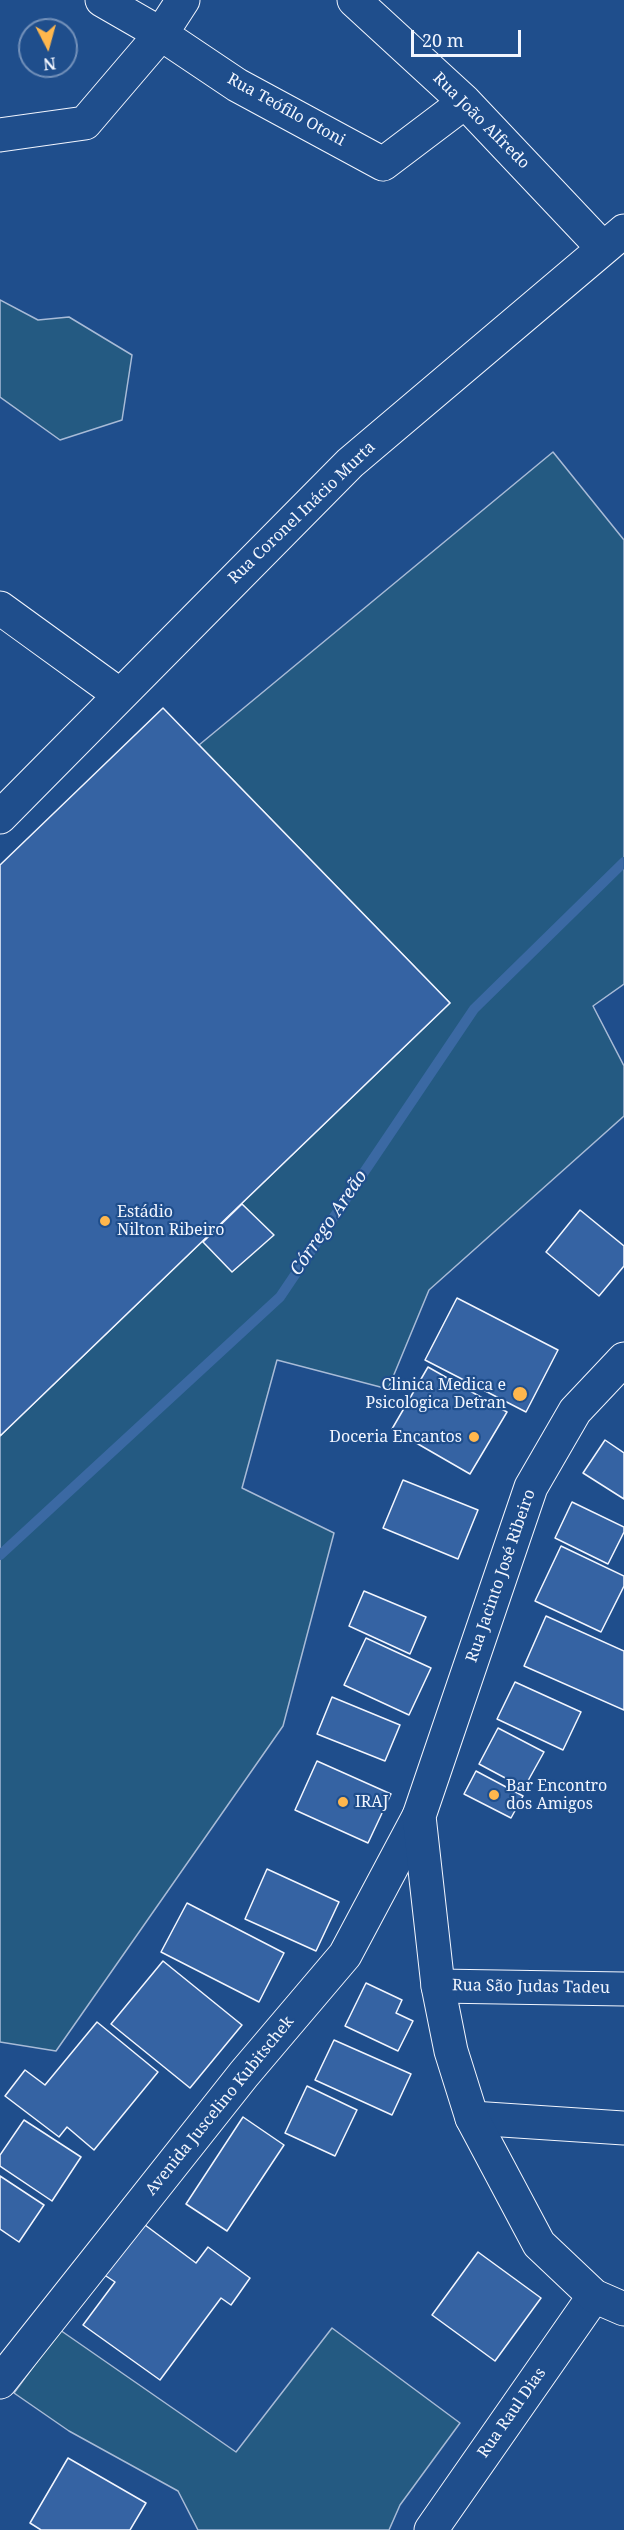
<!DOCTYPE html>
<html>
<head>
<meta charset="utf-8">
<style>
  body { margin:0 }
  #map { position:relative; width:624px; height:2530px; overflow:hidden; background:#1f4e8c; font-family:"Noto Serif",serif }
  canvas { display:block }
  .north { position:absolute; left:18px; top:18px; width:60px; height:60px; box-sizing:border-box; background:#1f4e8c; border:2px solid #7391ba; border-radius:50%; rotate:174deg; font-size:16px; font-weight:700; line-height:24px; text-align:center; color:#f2f6ff }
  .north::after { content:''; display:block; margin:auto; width:21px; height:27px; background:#ffb74d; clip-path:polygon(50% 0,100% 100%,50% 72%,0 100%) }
  .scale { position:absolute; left:411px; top:30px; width:110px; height:27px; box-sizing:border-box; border:3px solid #f2f6ff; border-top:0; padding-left:8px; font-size:18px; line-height:21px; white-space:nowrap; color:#f2f6ff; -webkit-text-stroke:4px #1f4e8c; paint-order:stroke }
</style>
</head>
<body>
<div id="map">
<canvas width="624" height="2530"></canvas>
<div class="north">N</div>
<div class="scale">20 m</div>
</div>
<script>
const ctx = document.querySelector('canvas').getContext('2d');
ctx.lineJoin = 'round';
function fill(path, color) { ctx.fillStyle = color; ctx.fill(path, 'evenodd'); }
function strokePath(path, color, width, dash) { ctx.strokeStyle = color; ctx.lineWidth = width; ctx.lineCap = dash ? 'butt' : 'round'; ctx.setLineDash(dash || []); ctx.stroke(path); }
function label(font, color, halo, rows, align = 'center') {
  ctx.font = font + ' "Noto Serif",serif'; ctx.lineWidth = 4.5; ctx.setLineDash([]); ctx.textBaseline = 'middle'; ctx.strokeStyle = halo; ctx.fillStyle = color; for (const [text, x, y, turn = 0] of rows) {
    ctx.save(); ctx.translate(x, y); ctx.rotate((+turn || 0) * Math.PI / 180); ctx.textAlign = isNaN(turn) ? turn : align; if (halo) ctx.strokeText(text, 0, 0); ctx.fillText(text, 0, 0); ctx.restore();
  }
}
const green = new Path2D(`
  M0,300L38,320L69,317L132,355L122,420L60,440L0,397Z
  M553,452L624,540V984L593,1006L624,1066V1116L429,1290L388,1389L277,1360L242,1488L334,1533L283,1726L56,2051L0,2042V1436L450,1003L199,745Z
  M332,2328L460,2423L400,2505L389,2530H198L178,2491L69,2431L14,2393L60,2330L236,2452Z`);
const stream = new Path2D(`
  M0,1555L280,1297L474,1009L624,862`);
const building = new Path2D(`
  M163,708L450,1003L0,1436V865Z
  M242,1204L274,1235L232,1272L203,1242Z
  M580,1210L624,1246V1266L599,1296L546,1252Z
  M457,1298L558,1350L526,1412L425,1360Z
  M428,1367L507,1412L470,1474L392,1429Z
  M605,1440L624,1453V1499L583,1473Z
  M403,1480L478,1510L458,1559L383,1528Z
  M572,1502L624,1527V1532L608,1564L555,1538Z
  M561,1546L624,1576V1586L601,1632L535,1601Z
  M364,1591L426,1617L410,1654L349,1626Z
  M546,1616L624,1651V1710L524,1666Z
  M366,1638L431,1668L409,1715L344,1685Z
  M515,1682L581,1712L563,1750L497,1719Z
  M332,1697L400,1725L385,1761L317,1734Z
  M498,1728L544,1752L524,1788L479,1764Z
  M317,1761L391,1794L368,1843L295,1810Z
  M476,1771L523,1796L511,1818L464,1794Z
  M267,1869L339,1902L316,1951L245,1919Z
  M187,1903L284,1953L259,2002L161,1952Z
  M163,1961L242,2025L190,2088L111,2024Z
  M366,1983L402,2000L396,2013L413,2021L398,2051L345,2026Z
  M97,2022L158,2072L94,2150L67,2127L59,2137L5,2096L25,2070L45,2085Z
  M334,2040L411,2074L392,2115L315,2080Z
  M307,2086L357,2110L335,2156L285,2133Z
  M243,2117L284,2145L227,2231L186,2204Z
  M24,2120L81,2157L52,2201L0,2166V2155Z
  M0,2176L44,2205L19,2242L0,2229Z
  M141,2222L196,2263L208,2247L250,2278L231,2305L221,2298L160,2380L83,2325L115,2282L103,2274Z
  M478,2252L541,2298L495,2361L432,2315Z
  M68,2458L146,2503L130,2530H41L30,2523Z`);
const minor = new Path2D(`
  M102,0L161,34L237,85L383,164L465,102
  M354,0L465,102L603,248
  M0,135L85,123L161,34L183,0
  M0,608L120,695
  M0,817L350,463L624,231
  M438,1986L624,1989
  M472,2118L624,2128
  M0,2382L244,2074L345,1955L419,1816
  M431,2530L594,2296`);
const secondary = new Path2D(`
  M624,1359L575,1411L531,1487L419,1816L438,1986L451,2051L472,2118L539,2244L594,2296L624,2309`);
const markers = [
  [105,1221,6,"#ffb74d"],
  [520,1394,8,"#ffb74d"],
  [474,1437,6,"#ffb74d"],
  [494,1795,6,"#ffb74d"],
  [343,1802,6,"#ffb74d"]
];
const streetNames = [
  ["Rua Teófilo Otoni",286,110,29],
  ["Rua João Alfredo",481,121,45],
  ["Rua Coronel Inácio Murta",302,513,-44],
  ["Rua Jacinto José Ribeiro",501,1576,-71],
  ["Rua São Judas Tadeu",531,1987,1],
  ["Avenida Juscelino Kubitschek",220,2106,-51],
  ["Rua Raul Dias",512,2413,-55]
];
const poiNames = [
  ["Estádio",117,1212],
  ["Nilton Ribeiro",117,1230],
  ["Clinica Medica e",506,1385,"right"],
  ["Psicologica Detran",506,1403,"right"],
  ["Doceria Encantos",462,1437,"right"],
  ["Bar Encontro",506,1786],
  ["dos Amigos",506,1804],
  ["IRAJ",355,1802]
];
const waterNames = [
  ["Córrego Areão",329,1223,-56]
];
fill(green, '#245a82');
strokePath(green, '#a8bbd7', 1.5);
strokePath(stream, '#3b69a3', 10);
fill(building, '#3563a3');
strokePath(building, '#f2f6ff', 1.5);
strokePath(minor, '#f2f6ff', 35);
strokePath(secondary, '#f2f6ff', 35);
strokePath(minor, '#1f4e8c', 33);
strokePath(secondary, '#1f4e8c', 33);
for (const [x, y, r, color] of markers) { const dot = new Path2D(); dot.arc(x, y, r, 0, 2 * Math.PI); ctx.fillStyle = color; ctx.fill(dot); strokePath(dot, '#1f4e8c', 2); }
label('16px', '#f2f6ff', '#1f4e8c', streetNames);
label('16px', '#f2f6ff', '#1f4e8c', poiNames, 'left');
label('italic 18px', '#f2f6ff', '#1f4e8c', waterNames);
</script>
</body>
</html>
